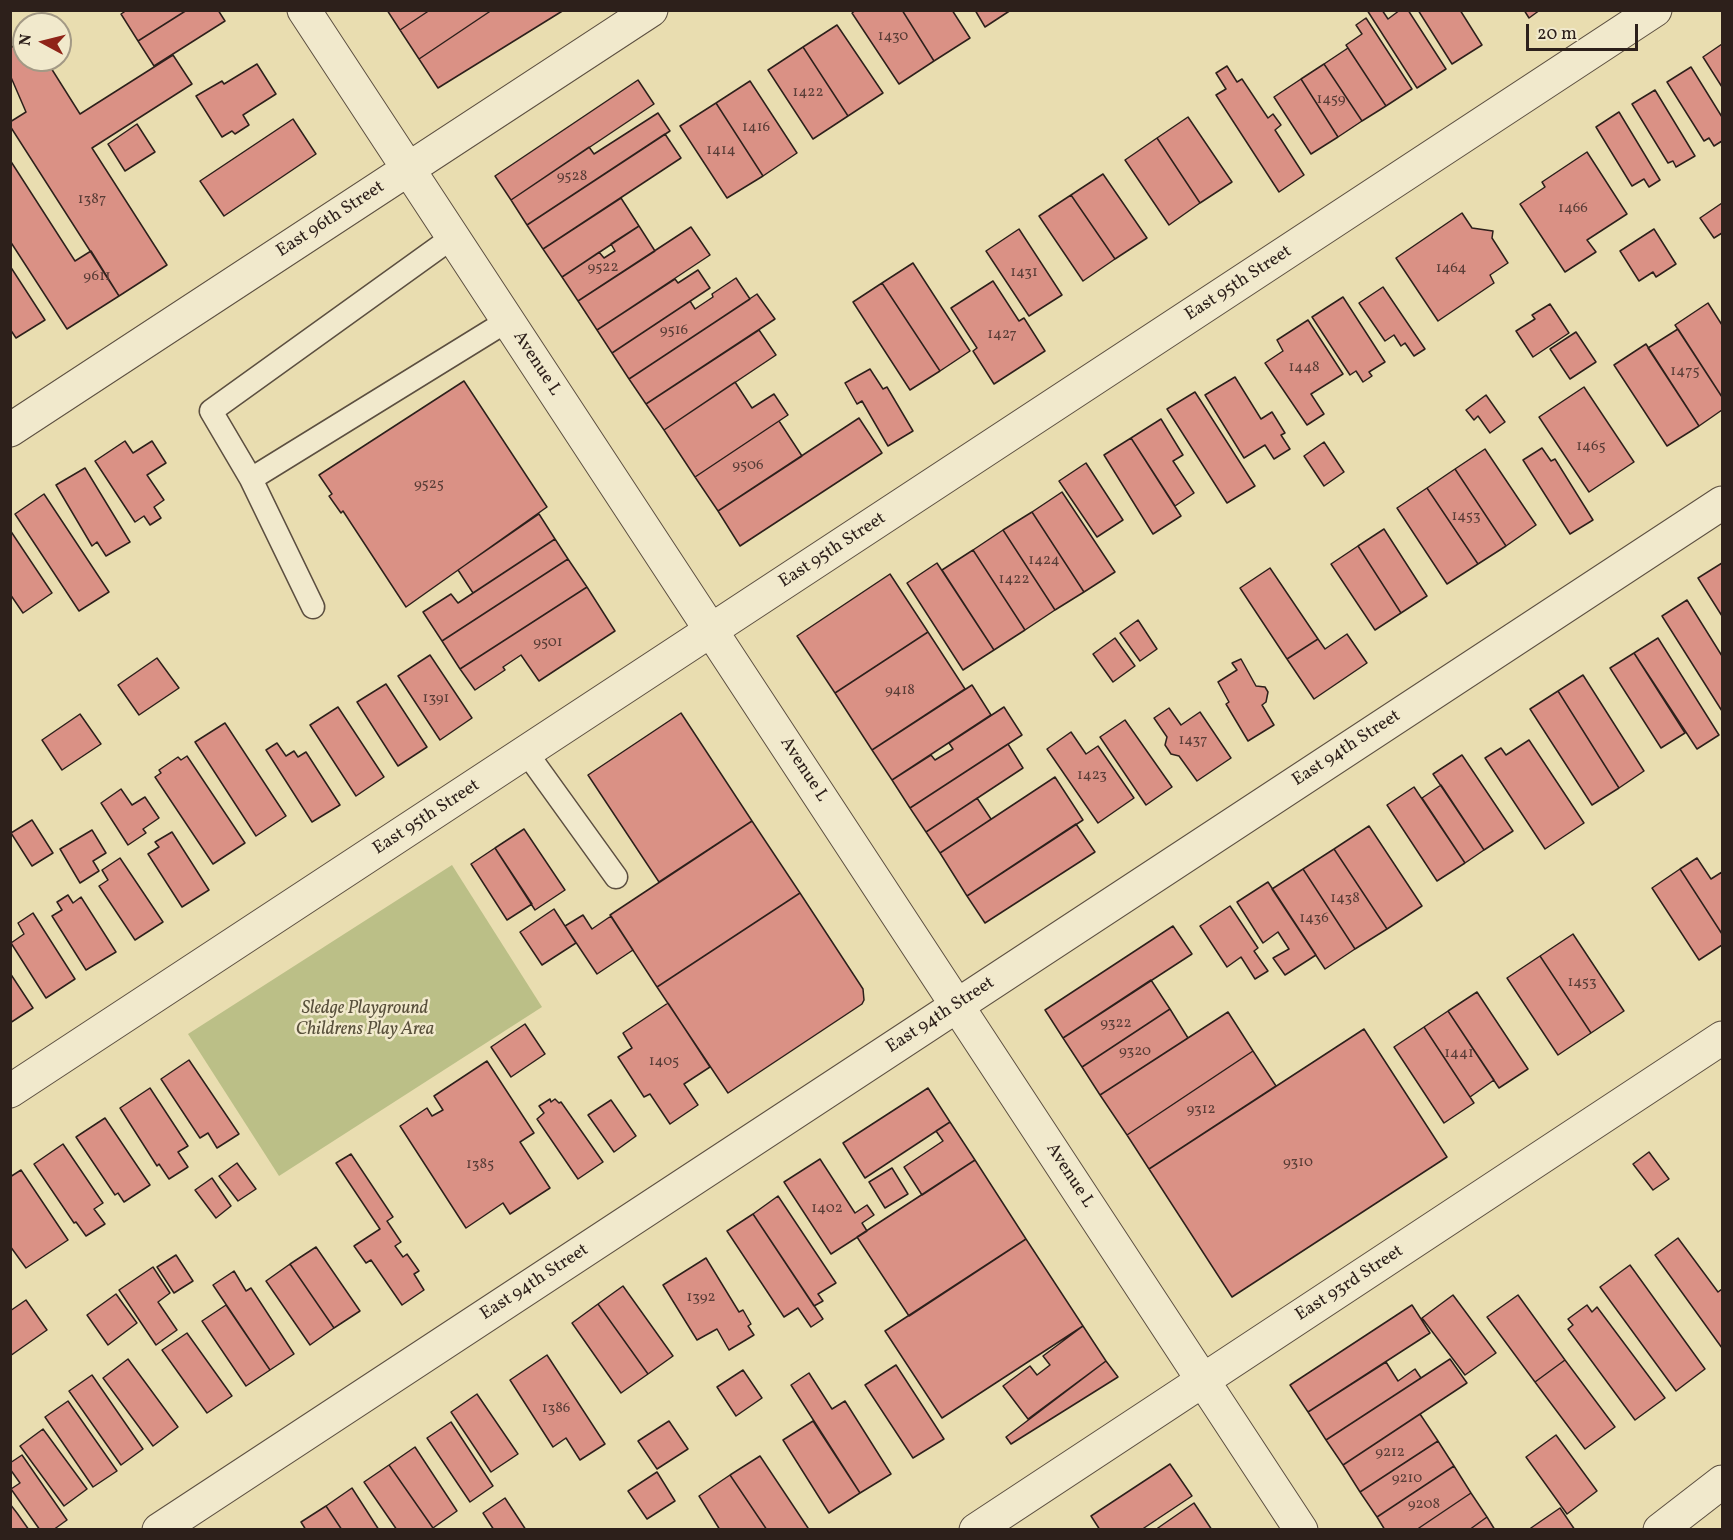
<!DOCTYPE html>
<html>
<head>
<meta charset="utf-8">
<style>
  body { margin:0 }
  #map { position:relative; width:1733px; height:1540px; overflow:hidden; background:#e9ddb0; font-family:Vollkorn,serif }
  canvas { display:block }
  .frame { position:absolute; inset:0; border:12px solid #2d201b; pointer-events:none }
  .north { position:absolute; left:12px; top:12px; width:60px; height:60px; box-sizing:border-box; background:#f1e9cc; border:2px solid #a39985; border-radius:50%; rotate:277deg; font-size:16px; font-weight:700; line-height:24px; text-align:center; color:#2d201b }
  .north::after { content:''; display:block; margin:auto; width:21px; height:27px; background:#8f2418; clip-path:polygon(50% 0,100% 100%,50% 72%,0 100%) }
  .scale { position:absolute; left:1526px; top:24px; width:112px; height:27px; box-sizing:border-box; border:3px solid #2d201b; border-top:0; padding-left:8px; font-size:18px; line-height:21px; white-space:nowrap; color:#2d201b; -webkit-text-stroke:4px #f1e9cc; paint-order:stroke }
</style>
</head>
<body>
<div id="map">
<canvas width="1733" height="1540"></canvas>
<div class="frame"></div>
<div class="north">N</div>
<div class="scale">20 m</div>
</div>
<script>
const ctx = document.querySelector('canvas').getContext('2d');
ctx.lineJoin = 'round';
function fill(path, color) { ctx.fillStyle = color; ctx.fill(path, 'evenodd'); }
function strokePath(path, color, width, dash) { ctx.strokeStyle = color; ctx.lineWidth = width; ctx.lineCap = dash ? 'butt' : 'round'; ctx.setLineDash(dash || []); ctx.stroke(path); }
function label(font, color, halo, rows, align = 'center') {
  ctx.font = font + ' Vollkorn,serif'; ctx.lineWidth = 5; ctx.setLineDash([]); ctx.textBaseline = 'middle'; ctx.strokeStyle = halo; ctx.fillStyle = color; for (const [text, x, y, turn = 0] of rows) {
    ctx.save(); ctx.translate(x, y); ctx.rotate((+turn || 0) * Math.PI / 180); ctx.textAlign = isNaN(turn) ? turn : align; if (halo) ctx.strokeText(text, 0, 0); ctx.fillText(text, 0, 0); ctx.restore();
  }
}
const green = new Path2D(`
  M452,865L542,1007L279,1176L188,1034Z`);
const building = new Path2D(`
  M127,10H187L138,41L121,14Z
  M187,10H218L225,21L154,66L138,41Z
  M387,10H430L400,30Z
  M430,10H492L419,59L400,30Z
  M492,10H564L438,88L419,59Z
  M856,10H902L934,61L899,84L852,13Z
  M902,10H952L970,38L934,61Z
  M975,10H1011L985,27Z
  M1367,10H1382L1388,19L1400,10H1408L1446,69L1417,88Z
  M1418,10H1460L1482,45L1452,64Z
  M1524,10H1540L1529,18Z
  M1366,18L1412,89L1386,106L1346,45L1362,34L1356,25Z
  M837,25L883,93L848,116L803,47Z
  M24,40V60H46L80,114L173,55L192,84L92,148L167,265L119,296L10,126V122L26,112L10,75V48Z
  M1722,44V87L1703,57Z
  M803,47L848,116L813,139L768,70Z
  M1348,48L1386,106L1362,121L1324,64Z
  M257,64L276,94L243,115L249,125L235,134L232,131L222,137L196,96L222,81L224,84Z
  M1324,64L1362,121L1338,137L1301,79Z
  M1227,66L1237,82L1242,79L1268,118L1273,114L1281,125L1275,130L1304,175L1279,192L1216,95L1226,89L1216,73Z
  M1691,67L1722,117V141L1714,146L1709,138L1704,141L1667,82Z
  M1301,79L1338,137L1311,154L1274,97Z
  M638,80L654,104L511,200L495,176Z
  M750,81L797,153L763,176L716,103Z
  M1655,90L1695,156L1676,167L1673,161L1668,163L1632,104Z
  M716,103L763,176L727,198L680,126Z
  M1619,112L1660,180L1649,187L1644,179L1632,186L1596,127Z
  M658,113L670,131L527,225L511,200L589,147L594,154Z
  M1188,117L1232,182L1200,203L1157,138Z
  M293,119L316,154L224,216L200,181Z
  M137,124L155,152L125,171L108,144Z
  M665,134L681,158L543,249L527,225Z
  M1157,138L1200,203L1169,225L1125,160Z
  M1587,152L1627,214L1587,240L1596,252L1565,272L1520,204L1545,187L1542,182Z
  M10,160L75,261L91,251L119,296L67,329L10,241Z
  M1103,174L1147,238L1115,259L1071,195Z
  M1071,195L1115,259L1083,281L1039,216Z
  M621,198L639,226L562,277L543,249Z
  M1722,203V233L1714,238L1700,218Z
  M1462,213L1472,228L1493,231L1492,238L1508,263L1490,275L1494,283L1438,321L1396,258Z
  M639,226L655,251L578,301L562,277L599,252L604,258L615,251L611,244Z
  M691,227L710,255L597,330L578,301Z
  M1019,229L1062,295L1029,316L986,251Z
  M1654,229L1676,264L1656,277L1653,272L1639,281L1620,251Z
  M913,263L970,351L940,371L882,283Z
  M10,266L45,320L16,338L10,329Z
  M698,270L710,288L612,353L597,330L675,279L678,283Z
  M736,278L750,299L629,379L612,353L690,301L695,309L713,297L712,294Z
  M993,281L1019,321L1024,318L1045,351L994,384L973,351L977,348L951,308Z
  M882,283L940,371L910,390L853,302Z
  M1383,287L1425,349L1414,356L1405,343L1401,346L1394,335L1385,341L1359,303Z
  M757,294L775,319L646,404L629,379Z
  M1343,297L1385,362L1369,372L1372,376L1363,382L1356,371L1350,375L1312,317Z
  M1708,303L1722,325V397L1675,325Z
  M1550,304L1569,333L1533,357L1516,331L1535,319L1532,315Z
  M1308,320L1343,374L1311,394L1324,414L1307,425L1265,363L1283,351L1277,340Z
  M1678,329L1722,397V410L1699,426L1648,348Z
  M759,330L776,355L664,430L646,404Z
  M1576,332L1596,362L1570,379L1550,349Z
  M1646,344L1699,426L1667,446L1614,365Z
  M870,369L883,389L887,387L913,431L888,446L862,401L857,404L845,383Z
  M1235,377L1261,419L1272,412L1285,433L1281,435L1290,449L1274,459L1265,445L1244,458L1205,395Z
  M464,381L547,507L406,607L343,511L341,513L329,496L332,494L319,475Z
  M735,382L752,408L774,394L788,415L695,477L664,430Z
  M1584,387L1634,462L1589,492L1539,417Z
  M1195,392L1255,486L1227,503L1167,409Z
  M1486,395L1505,422L1490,433L1478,416L1474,420L1466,410Z
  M859,418L882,453L740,546L718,511Z
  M1161,419L1183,455L1173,461L1194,493L1175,506L1131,438Z
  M779,421L802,456L718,511L695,477Z
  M1131,438L1181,516L1153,534L1104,455Z
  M125,441L133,453L152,441L166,463L147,475L164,500L154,507L161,518L150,525L144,516L135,522L95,461Z
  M1324,442L1344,472L1324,486L1304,456Z
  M1542,448L1551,461L1555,459L1593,520L1570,534L1523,460Z
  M1485,449L1536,525L1506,546L1455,469Z
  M1086,463L1123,520L1097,537L1059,481Z
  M85,468L130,542L106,556L97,542L92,546L56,485Z
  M1455,469L1506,546L1478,564L1427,488Z
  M1427,488L1478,564L1447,584L1397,508Z
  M1062,492L1115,572L1084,592L1032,512Z
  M44,494L109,592L79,611L15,514Z
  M1032,512L1084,592L1055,610L1003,530Z
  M539,514L555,539L473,593L458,570Z
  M1384,529L1427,596L1401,613L1358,546Z
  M10,530L52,593L23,613L10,594Z
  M1003,530L1055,610L1025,630L973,550Z
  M555,539L568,559L442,641L423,612L451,594L458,603Z
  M1358,546L1401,613L1375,630L1331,564Z
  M973,550L1025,630L994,650L942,570Z
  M568,559L587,587L460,669L442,641Z
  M937,563L994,650L963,670L907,583Z
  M1722,563V616L1698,578Z
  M1270,568L1318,639L1287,659L1240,588Z
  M890,574L928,632L835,693L797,636Z
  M587,587L615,631L539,681L521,655L503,667L505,670L475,690L460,669Z
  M1687,600L1722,656V711L1662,616Z
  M1138,620L1157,649L1140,661L1120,633Z
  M928,632L965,689L872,750L835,693Z
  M1347,634L1367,663L1314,699L1287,659L1318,639L1325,649Z
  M1115,638L1135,666L1113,682L1093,654Z
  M1658,638L1719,735L1697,749L1634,653Z
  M1634,653L1685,733L1661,748L1610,668Z
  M430,655L472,718L440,740L398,676Z
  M157,658L179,688L139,715L118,685Z
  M1241,659L1256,686L1265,687L1268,692L1266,702L1262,705L1274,725L1248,741L1226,704L1229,702L1218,682L1237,670L1232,663Z
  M1583,675L1644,771L1619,788L1558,691Z
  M386,684L427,747L398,766L357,702Z
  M972,685L991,715L892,780L872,750Z
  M1558,691L1619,788L1592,805L1530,709Z
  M338,707L384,777L356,796L310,725Z
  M1004,707L1022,735L910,808L892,780L931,755L935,760L953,749L949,743Z
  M1169,708L1181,725L1200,712L1231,758L1197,781L1179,756L1171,754L1165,745L1167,737L1154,718Z
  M681,713L752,821L659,882L588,775Z
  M80,714L101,744L62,770L42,740Z
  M1125,720L1172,787L1146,805L1100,737Z
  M225,723L286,816L256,836L195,742Z
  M1071,732L1086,754L1098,746L1134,798L1098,823L1047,749Z
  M1529,740L1584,823L1545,849L1485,758L1501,748L1506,755Z
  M277,743L286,756L294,751L298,757L306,752L340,805L312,822L266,750Z
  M1008,744L1023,768L926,832L910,808Z
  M1462,755L1513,831L1484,850L1433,774Z
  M187,756L245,843L213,864L155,777L161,773L159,770L178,757L181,760Z
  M1055,777L1083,820L967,896L940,853Z
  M1441,785L1484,850L1465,863L1422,798Z
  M1414,787L1465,863L1437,881L1387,805Z
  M121,789L132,805L145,797L159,818L143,829L146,833L128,845L101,803Z
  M977,798L991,819L940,853L926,832Z
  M32,820L53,853L32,866L11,833Z
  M752,821L800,893L657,987L610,915Z
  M1076,824L1095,852L985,923L967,896Z
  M1369,826L1422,906L1387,929L1334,849Z
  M524,829L565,890L535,910L495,848Z
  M92,830L106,853L93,861L99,871L80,883L60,849Z
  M172,832L209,890L182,907L148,854L159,847L155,842Z
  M495,848L532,904L507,920L471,864Z
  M1334,849L1387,929L1355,949L1303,869Z
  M120,858L163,922L135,940L99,886L108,880L102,870Z
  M1697,858L1711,879L1722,872V934L1680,869Z
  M1303,869L1355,949L1325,969L1272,889Z
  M1680,869L1722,934V945L1699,960L1652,888Z
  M1268,882L1316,955L1285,975L1273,958L1289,949L1278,932L1263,943L1237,902Z
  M800,893L863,989L864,1000L862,1004L728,1093L657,987Z
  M68,895L73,903L81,897L116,952L86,970L52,916L62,910L57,902Z
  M1230,906L1258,948L1254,951L1268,971L1255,979L1241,957L1227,967L1200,926Z
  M554,909L576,943L542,965L520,932Z
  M33,913L75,979L46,998L11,943L24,934L18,923Z
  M583,915L592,929L611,916L633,950L597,974L565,926Z
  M1173,926L1192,954L1063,1038L1045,1010Z
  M1573,934L1624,1011L1591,1033L1540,956Z
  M1540,956L1591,1033L1558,1055L1507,978Z
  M10,973L33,1008L10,1023Z
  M1151,980L1170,1009L1082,1067L1063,1038Z
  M1477,992L1528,1069L1499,1088L1448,1011Z
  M668,1003L710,1067L684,1084L698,1105L670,1124L650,1094L644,1097L618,1057L632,1048L623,1033Z
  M1170,1009L1188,1038L1100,1095L1082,1067Z
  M1448,1011L1494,1080L1470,1097L1424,1027Z
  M1228,1012L1253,1051L1127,1135L1100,1095Z
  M525,1024L545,1054L511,1077L491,1047Z
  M1424,1027L1474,1103L1444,1123L1394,1047Z
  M1364,1029L1447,1157L1232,1297L1149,1169Z
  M1253,1051L1276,1086L1149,1169L1127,1135Z
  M189,1060L239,1134L217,1148L208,1133L200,1138L161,1079Z
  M487,1061L534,1133L520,1142L550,1188L510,1214L503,1203L466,1228L400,1126L427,1108L432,1116L443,1110L434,1096Z
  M150,1088L188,1146L178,1152L188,1167L169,1179L159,1164L157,1166L120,1108Z
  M928,1088L950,1122L865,1178L843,1143Z
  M550,1099L551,1102L555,1099L559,1103L561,1102L603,1162L578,1179L537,1119L544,1113L539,1106Z
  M611,1100L636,1136L614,1152L588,1115Z
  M105,1118L150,1185L124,1202L118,1193L115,1195L76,1137Z
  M950,1122L975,1160L922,1195L904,1167L943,1141L936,1131Z
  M63,1144L103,1203L94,1209L105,1224L86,1236L76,1222L74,1223L34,1164Z
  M1649,1152L1669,1179L1653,1190L1633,1164Z
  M351,1154L393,1217L387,1221L401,1242L395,1246L403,1257L407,1254L419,1271L414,1274L424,1290L402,1305L371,1260L366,1263L354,1246L380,1229L336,1163Z
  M820,1159L855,1213L867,1205L874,1215L862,1223L867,1231L831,1254L784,1182Z
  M975,1160L1026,1239L909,1316L857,1237Z
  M237,1163L256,1189L238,1201L219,1176Z
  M892,1168L908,1194L885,1208L869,1182Z
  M21,1170L68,1240L26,1268L10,1246V1177Z
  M212,1178L231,1206L216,1218L195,1190Z
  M778,1196L836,1283L818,1294L823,1301L814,1306L753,1214Z
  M753,1214L823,1319L811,1327L798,1308L784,1317L727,1231Z
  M1678,1238L1718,1292L1722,1289V1348L1655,1255Z
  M1026,1239L1083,1326L942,1418L885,1331Z
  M316,1247L360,1311L334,1328L290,1264Z
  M176,1255L193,1281L174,1293L157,1267Z
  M706,1258L739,1312L743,1310L751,1324L748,1326L754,1335L729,1350L717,1329L697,1340L663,1285Z
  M290,1264L334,1328L310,1345L266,1281Z
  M1630,1265L1705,1369L1676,1391L1600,1287Z
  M153,1267L170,1293L158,1302L177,1330L156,1345L119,1290Z
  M234,1271L246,1291L251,1288L294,1354L270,1370L213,1285Z
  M623,1286L673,1356L648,1374L598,1304Z
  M116,1294L137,1323L108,1345L87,1315Z
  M1453,1295L1496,1353L1465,1375L1422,1318Z
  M1518,1295L1565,1360L1535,1382L1487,1317Z
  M26,1300L47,1330L10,1356V1311Z
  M598,1304L648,1374L621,1393L572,1323Z
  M226,1305L270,1370L246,1386L202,1321Z
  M1412,1305L1430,1333L1308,1412L1290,1385Z
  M1587,1305L1592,1312L1597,1307L1665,1398L1635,1420L1568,1329L1573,1325L1568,1319Z
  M1083,1326L1106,1361L1028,1419L1003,1386L1030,1366L1037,1375L1050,1365L1043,1356Z
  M187,1333L232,1396L207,1413L162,1350Z
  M547,1355L605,1444L580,1460L566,1438L553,1447L510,1380Z
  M128,1359L178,1427L153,1446L103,1378Z
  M1450,1359L1467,1383L1343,1465L1326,1440Z
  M1565,1360L1615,1427L1585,1449L1535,1382Z
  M1106,1361L1118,1377L1011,1444L1006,1437Z
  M1386,1362L1398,1381L1415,1369L1421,1378L1326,1440L1308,1412Z
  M896,1365L944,1439L913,1458L865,1385Z
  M743,1370L762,1398L736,1416L717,1387Z
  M809,1373L832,1409L845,1401L891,1474L860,1493L791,1385Z
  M92,1375L143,1449L121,1465L69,1391Z
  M477,1394L518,1454L491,1472L451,1412Z
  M68,1401L117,1471L93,1487L45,1417Z
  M1420,1414L1438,1441L1360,1492L1343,1465Z
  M669,1421L688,1449L657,1469L638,1441Z
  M813,1421L860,1493L829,1513L783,1440Z
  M451,1422L493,1486L470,1502L427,1438Z
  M43,1429L87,1489L64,1506L20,1446Z
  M1556,1435L1597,1491L1567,1514L1526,1457Z
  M1438,1441L1454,1466L1377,1517L1360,1492Z
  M415,1447L457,1511L433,1528L389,1465Z
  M22,1455L67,1520L53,1530H40L11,1489L20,1483L10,1469V1463Z
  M760,1456L808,1528L805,1530H767L730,1475Z
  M1170,1464L1192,1496L1141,1530H1100L1091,1516Z
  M389,1465L433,1528L430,1530H397L364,1482Z
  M1454,1466L1471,1493L1416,1530H1385L1377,1517Z
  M657,1472L675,1501L647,1519L628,1491Z
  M730,1475L767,1530H720L699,1496Z
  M352,1488L379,1530H342L326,1506Z
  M1471,1493L1487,1517L1469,1530H1416Z
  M505,1498L526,1530H494L483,1513Z
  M1194,1503L1212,1530H1155Z
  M10,1504L17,1513L29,1530H10Z
  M326,1506L342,1530H306L301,1522Z
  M1560,1508L1575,1530H1528Z
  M1487,1517L1495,1530H1469Z`);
const lane = new Path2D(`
  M453,237L211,411L251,479L507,321
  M251,479L313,607
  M526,752L616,877`);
const street = new Path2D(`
  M304,10L1301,1530
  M10,430L651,10
  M10,1091L1655,10
  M159,1530L1722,503
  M976,1530L1722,1038
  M1660,1530L1722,1482`);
const numberNames = [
  ["1430",893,37],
  ["1422",808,93],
  ["1459",1331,100],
  ["1416",756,128],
  ["1414",721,151],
  ["9528",572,177],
  ["1387",92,200],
  ["1466",1573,209],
  ["9522",603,268],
  ["1464",1451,269],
  ["1431",1024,273],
  ["9611",97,277],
  ["9516",674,331],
  ["1427",1002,335],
  ["1448",1304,368],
  ["1475",1685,372],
  ["1465",1591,447],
  ["9506",748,466],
  ["9525",429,485],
  ["1453",1466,517],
  ["1424",1044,561],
  ["1422",1014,580],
  ["9501",548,643],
  ["9418",900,691],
  ["1391",436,699],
  ["1437",1193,741],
  ["1423",1092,776],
  ["1438",1345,899],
  ["1436",1314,919],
  ["1453",1582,983],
  ["9322",1116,1024],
  ["9320",1135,1052],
  ["1441",1459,1054],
  ["1405",664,1062],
  ["9312",1201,1110],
  ["9310",1298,1163],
  ["1385",480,1165],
  ["1402",827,1209],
  ["1392",701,1298],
  ["1386",556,1409],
  ["9212",1390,1453],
  ["9210",1407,1479],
  ["9208",1424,1505]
];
const streetNames = [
  ["East 96th Street",331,220,-33],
  ["East 95th Street",1239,284,-33],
  ["Avenue L",536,364,57],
  ["East 95th Street",833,551,-33],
  ["East 94th Street",1347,749,-33],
  ["Avenue L",803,770,57],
  ["East 95th Street",427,818,-33],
  ["East 94th Street",941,1016,-33],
  ["Avenue L",1069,1176,57],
  ["East 94th Street",535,1283,-33],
  ["East 93rd Street",1350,1284,-33]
];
const parkNames = [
  ["Sledge Playground",365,1010],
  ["Childrens Play Area",365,1031]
];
fill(green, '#bbbf87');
fill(building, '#da9185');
strokePath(building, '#2d201b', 1.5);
strokePath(lane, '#5c4f40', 25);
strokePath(street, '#5c4f40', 35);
strokePath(lane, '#f1e9cc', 22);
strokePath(street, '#f1e9cc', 33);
label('15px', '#583c36', null, numberNames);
label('18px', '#2d201b', '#f1e9cc', streetNames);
label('italic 18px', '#58503b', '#f1e9cc', parkNames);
</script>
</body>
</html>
